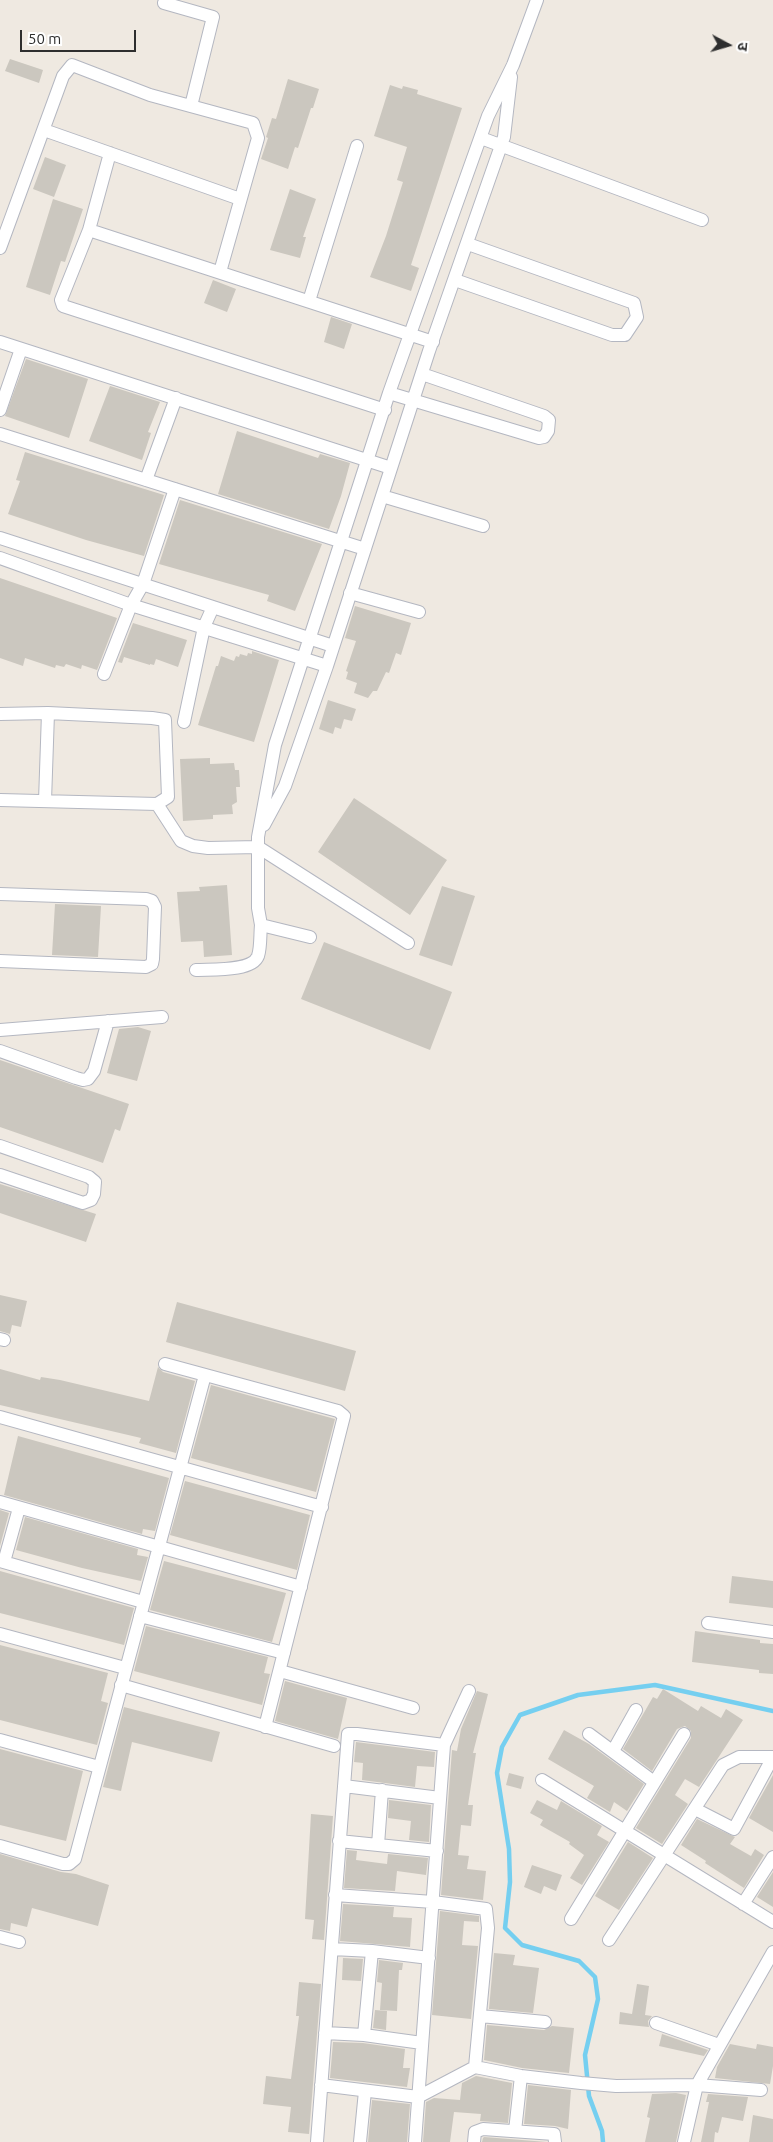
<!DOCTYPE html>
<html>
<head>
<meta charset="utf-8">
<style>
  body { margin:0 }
  #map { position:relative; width:773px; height:2142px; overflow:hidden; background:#efe9e1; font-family:Ubuntu,"Noto Sans Devanagari",sans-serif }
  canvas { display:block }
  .north { position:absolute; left:703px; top:20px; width:50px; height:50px; -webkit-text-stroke:4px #fff; paint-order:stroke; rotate:96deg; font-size:14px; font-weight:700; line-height:20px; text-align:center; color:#2e2e2e }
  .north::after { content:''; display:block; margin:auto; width:18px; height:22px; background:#2e2e2e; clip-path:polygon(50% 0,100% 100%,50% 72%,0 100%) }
  .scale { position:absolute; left:20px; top:30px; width:116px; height:22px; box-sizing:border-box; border:2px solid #2e2e2e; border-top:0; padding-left:6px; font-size:15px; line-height:18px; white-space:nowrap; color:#2e2e2e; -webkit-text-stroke:4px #fff; paint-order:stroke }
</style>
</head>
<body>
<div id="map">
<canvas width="773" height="2142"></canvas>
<div class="north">उ</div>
<div class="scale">50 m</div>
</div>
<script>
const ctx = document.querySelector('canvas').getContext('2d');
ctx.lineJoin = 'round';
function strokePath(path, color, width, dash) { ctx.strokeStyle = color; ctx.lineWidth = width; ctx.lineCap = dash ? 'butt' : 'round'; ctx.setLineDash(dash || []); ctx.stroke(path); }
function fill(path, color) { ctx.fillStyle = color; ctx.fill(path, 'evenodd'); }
const stream = new Path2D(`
  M603,2142L602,2131L589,2096L585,2055L598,1999L595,1977L579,1961L522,1945L505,1928L510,1882L509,1849L497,1773L502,1747L520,1715L578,1695L655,1685L773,1711`);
const building = new Path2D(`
  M10,59L43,70L39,83L5,71Z
  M288,79L319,89L313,108H311L298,148L295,147L288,169L261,159L268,138L266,137L272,118L276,119Z
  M390,85L402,89L403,86L418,90L417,94L462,108L411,265L419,268L411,291L370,277L386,236L403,182L397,180L407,147L374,136Z
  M45,157L66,165L54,197L33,189Z
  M290,189L316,199L303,237H306L300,258L270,250Z
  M53,199L83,209L65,262L61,261L50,295L26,287Z
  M213,280L236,289L227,312L204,303Z
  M331,317L352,324L344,349L324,342Z
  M26,359L88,379L69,438L5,416Z
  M110,386L160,402L148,432L151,433L142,460L89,441Z
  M237,431L318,458L320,454L350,463L341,496L329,529L218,494Z
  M25,452L164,495L144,556L86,540L8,514L20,481L16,480Z
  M180,500L322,544L295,611L267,601L269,595L159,564Z
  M0,578L117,618L97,670L82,665L81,669L66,664L64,667L56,665L55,668L25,658L23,666L0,658Z
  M355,606L411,623L401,655L396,653L389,673L386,672L377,691H373L368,698L354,693L357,683L346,679L348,672L346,671L356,641L345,638Z
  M133,623L187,640L178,667L156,659L154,665L150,664V665L124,657L122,663L118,662Z
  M252,651L279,660L254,742L198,725L216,666H218L221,656L234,661L236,656L239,657L240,654L247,656L248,653L252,654Z
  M328,700L356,709L352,721L344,719L341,729L335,727L333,734L319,729Z
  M210,758V764L234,763L235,770H239L240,787H236L237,802L232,805L233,814L213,815V819L183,821L180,759Z
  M354,798L447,860L410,915L318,852Z
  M227,885L232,955L204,957L203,941L181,942L177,892L200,891L199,887Z
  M442,886L475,896L452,966L419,955Z
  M55,904L101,906L98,957L52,955Z
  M324,942L452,992L430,1050L301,999Z
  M138,1027L151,1031L137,1081L107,1073L119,1029Z
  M0,1060L129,1104L120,1131L115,1129L103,1163L0,1127Z
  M0,1184L96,1214L86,1242L0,1213Z
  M0,1295L27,1301L21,1327L12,1325L10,1334L0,1331Z
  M177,1302L356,1351L345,1391L166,1342Z
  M158,1367L163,1372L195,1381L176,1453L139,1443L141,1438L0,1405V1369L40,1380L41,1377L60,1380L149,1401Z
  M211,1385L335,1419L316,1492L191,1458Z
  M18,1436L169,1478L155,1531L143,1529L142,1534L4,1495Z
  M185,1481L310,1515L297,1570L170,1535Z
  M0,1510L9,1513L0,1546Z
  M25,1517L138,1549L137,1555L148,1557L141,1581L82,1568L16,1550Z
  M164,1561L286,1593L272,1642L150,1610Z
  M0,1571L134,1608L124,1645L0,1613Z
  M732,1576L773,1581V1608L729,1603Z
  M146,1626L268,1657L264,1673L270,1674L262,1705L134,1671Z
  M695,1631L760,1640V1643L773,1644V1674L759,1673V1670L692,1662Z
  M0,1645L108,1673L101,1701L108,1703L97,1745L0,1720Z
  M285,1681L347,1698L338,1739L275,1721Z
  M663,1689L698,1711L701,1706L721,1718L726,1709L743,1720L699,1787L685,1779L675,1795L688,1804L662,1844L636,1828L691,1738V1731L685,1726L677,1729L652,1771L623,1749L653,1697L657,1699Z
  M477,1691L488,1694L473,1753H476L468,1805H473L471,1826L461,1825L458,1855L469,1856L467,1869L486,1871L483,1900L441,1895L452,1750L457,1751L461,1729Z
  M124,1707L220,1732L212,1762L132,1742L121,1791L103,1787Z
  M564,1730L589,1744L644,1784L627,1811L614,1802L610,1812L587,1798L594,1786L548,1759Z
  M356,1742L435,1752L434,1767L417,1766L415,1787L362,1780L363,1763L354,1762Z
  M0,1749L83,1771L66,1841L0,1825Z
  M509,1773L524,1777L521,1789L506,1785Z
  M773,1775V1832L749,1818Z
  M389,1800L431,1805L429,1842L409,1840L411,1821L388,1818Z
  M537,1800L557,1810L561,1801L602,1826L597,1835L609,1842L582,1885L570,1878L584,1855L569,1844L570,1842L540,1825L543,1820L530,1813Z
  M311,1814L333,1816L324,1940L312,1939L314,1920L305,1919Z
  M697,1819L735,1837L730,1844L751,1856L755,1849L764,1855L744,1888L705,1863L706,1861L681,1845Z
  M628,1842L653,1858L619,1910L595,1896Z
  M347,1850L357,1851L356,1860L387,1864L388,1854L428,1858L426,1875L397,1871L395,1891L344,1888Z
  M0,1854L61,1872L76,1874L109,1885L98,1926L32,1908L27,1927L11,1923L10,1931L0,1929Z
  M532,1865L562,1875L556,1891L544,1886L541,1894L524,1887Z
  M773,1872V1907L757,1897Z
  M343,1904L394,1907L393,1917L412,1918L410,1947L340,1941Z
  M440,1911L479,1916V1922L464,1921L462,1945L478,1946L471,2019L432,2015Z
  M494,1953L515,1955L513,1965L539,1968L533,2013L489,2009Z
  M343,1958L363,1959L361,1981L342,1980Z
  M379,1960L403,1963L402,1970H399L397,2011L380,2010L382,1983L377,1982Z
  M299,1982L321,1984L309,2134L288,2132L291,2107L263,2104L266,2076L291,2079L299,2016H296Z
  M637,1984L649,1986L645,2015L652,2016L648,2021L649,2027L619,2024L620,2012L632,2014Z
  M375,2010L387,2011L386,2030L373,2028Z
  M487,2025L544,2030L552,2026L574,2028L569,2073L522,2068L484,2060Z
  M662,2034L708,2050L704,2056L659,2046Z
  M333,2042L363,2043L405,2049L403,2068H410L407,2087L330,2078Z
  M730,2044L756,2049L757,2044L773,2047V2066L770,2084L715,2078L717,2067Z
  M476,2076L512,2083L508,2123L480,2121L481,2114L454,2112L450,2142H423L426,2102L434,2098L460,2100L462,2083Z
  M528,2085L571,2090L568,2129L555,2126L524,2124Z
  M676,2093L686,2095L676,2142H645L650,2118L647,2117L652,2094Z
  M708,2094L748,2097L743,2121L722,2117L718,2133L715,2132L714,2142H701L709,2102H706Z
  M372,2100L410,2104L407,2142H368Z
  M753,2115L773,2119V2142H749Z
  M483,2138L484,2137L547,2142H482Z`);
const minor = new Path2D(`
  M164,3L213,17L191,106
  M44,130L240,199
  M481,138L702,220
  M110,153L89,230L61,300L63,306L385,410
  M89,230L433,342
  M0,248L63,76L72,65L150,95L253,123L258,138L220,272
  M455,280L612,335H625L637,317L634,303L468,244
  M309,301L357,146
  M0,342L391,468
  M389,393L539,438L544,437L548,431L549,420L544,416L422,374
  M0,410L21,349
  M0,434L365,549
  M146,480L176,398
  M382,496L483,526
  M0,538L333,646
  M0,558L131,605L327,666
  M350,593L419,612
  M104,674L131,605L143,584L175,489
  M0,714L48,713L152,718L165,720L168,797L157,804L0,800
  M184,722L204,627L213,607
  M45,801L48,713
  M157,804L181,841L193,846L208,848L258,847L408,943
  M264,825L285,786L327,666L429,351L504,137L511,77
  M0,894L146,899L152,901L155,907L153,959L152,964L146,967L0,961
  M310,937L261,925L258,908V837L275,745L389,393L488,116L513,65L537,0
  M196,970C211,969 252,972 258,956C261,947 260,934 261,925
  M0,1030L162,1017
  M0,1051L76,1078L83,1080L88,1079L94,1071L108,1021
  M0,1146L89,1177L95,1182L94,1194L91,1200L83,1203L0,1175
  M0,1339L4,1340
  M165,1364L338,1411L344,1416L265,1727
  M0,1417L322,1507
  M0,1502L301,1587
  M0,1561L143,1602
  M4,1562L19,1508
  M140,1616L284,1653
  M708,1623L773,1632
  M0,1634L125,1668
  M280,1671L413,1708
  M121,1685L334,1746
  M589,1734L654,1782
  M0,1740L99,1767
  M444,1745L469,1691
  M613,1751L636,1710
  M542,1780L773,1922
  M344,1786L440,1798
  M695,1809L734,1829L773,1757
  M339,1841L437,1851
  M378,1845L382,1790
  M0,1846L63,1864H69L75,1859L205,1375
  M335,1895L433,1902L486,1909L488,1928L475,2067
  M743,1904L773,1857
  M571,1919L684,1734
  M0,1937L19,1942
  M609,1940L723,1765L739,1757H773
  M332,1949L372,1951L429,1958
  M480,2016L545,2022
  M656,2023L719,2045
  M325,2033L364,2035L422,2043
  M364,2035L372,1951
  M321,2085L418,2097L475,2067L521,2076L581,2083L616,2086L697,2085L761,2090
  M515,2131L521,2076
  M317,2142L348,1734H357L444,1745L415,2142
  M360,2142L365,2091
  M474,2142L475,2132L483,2129L554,2134L555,2142
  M684,2142L697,2085L773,1952`);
strokePath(stream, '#75cff0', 4.5);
fill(building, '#cbc7bf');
strokePath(minor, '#b4b7c1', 14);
strokePath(minor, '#fff', 12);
</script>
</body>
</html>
